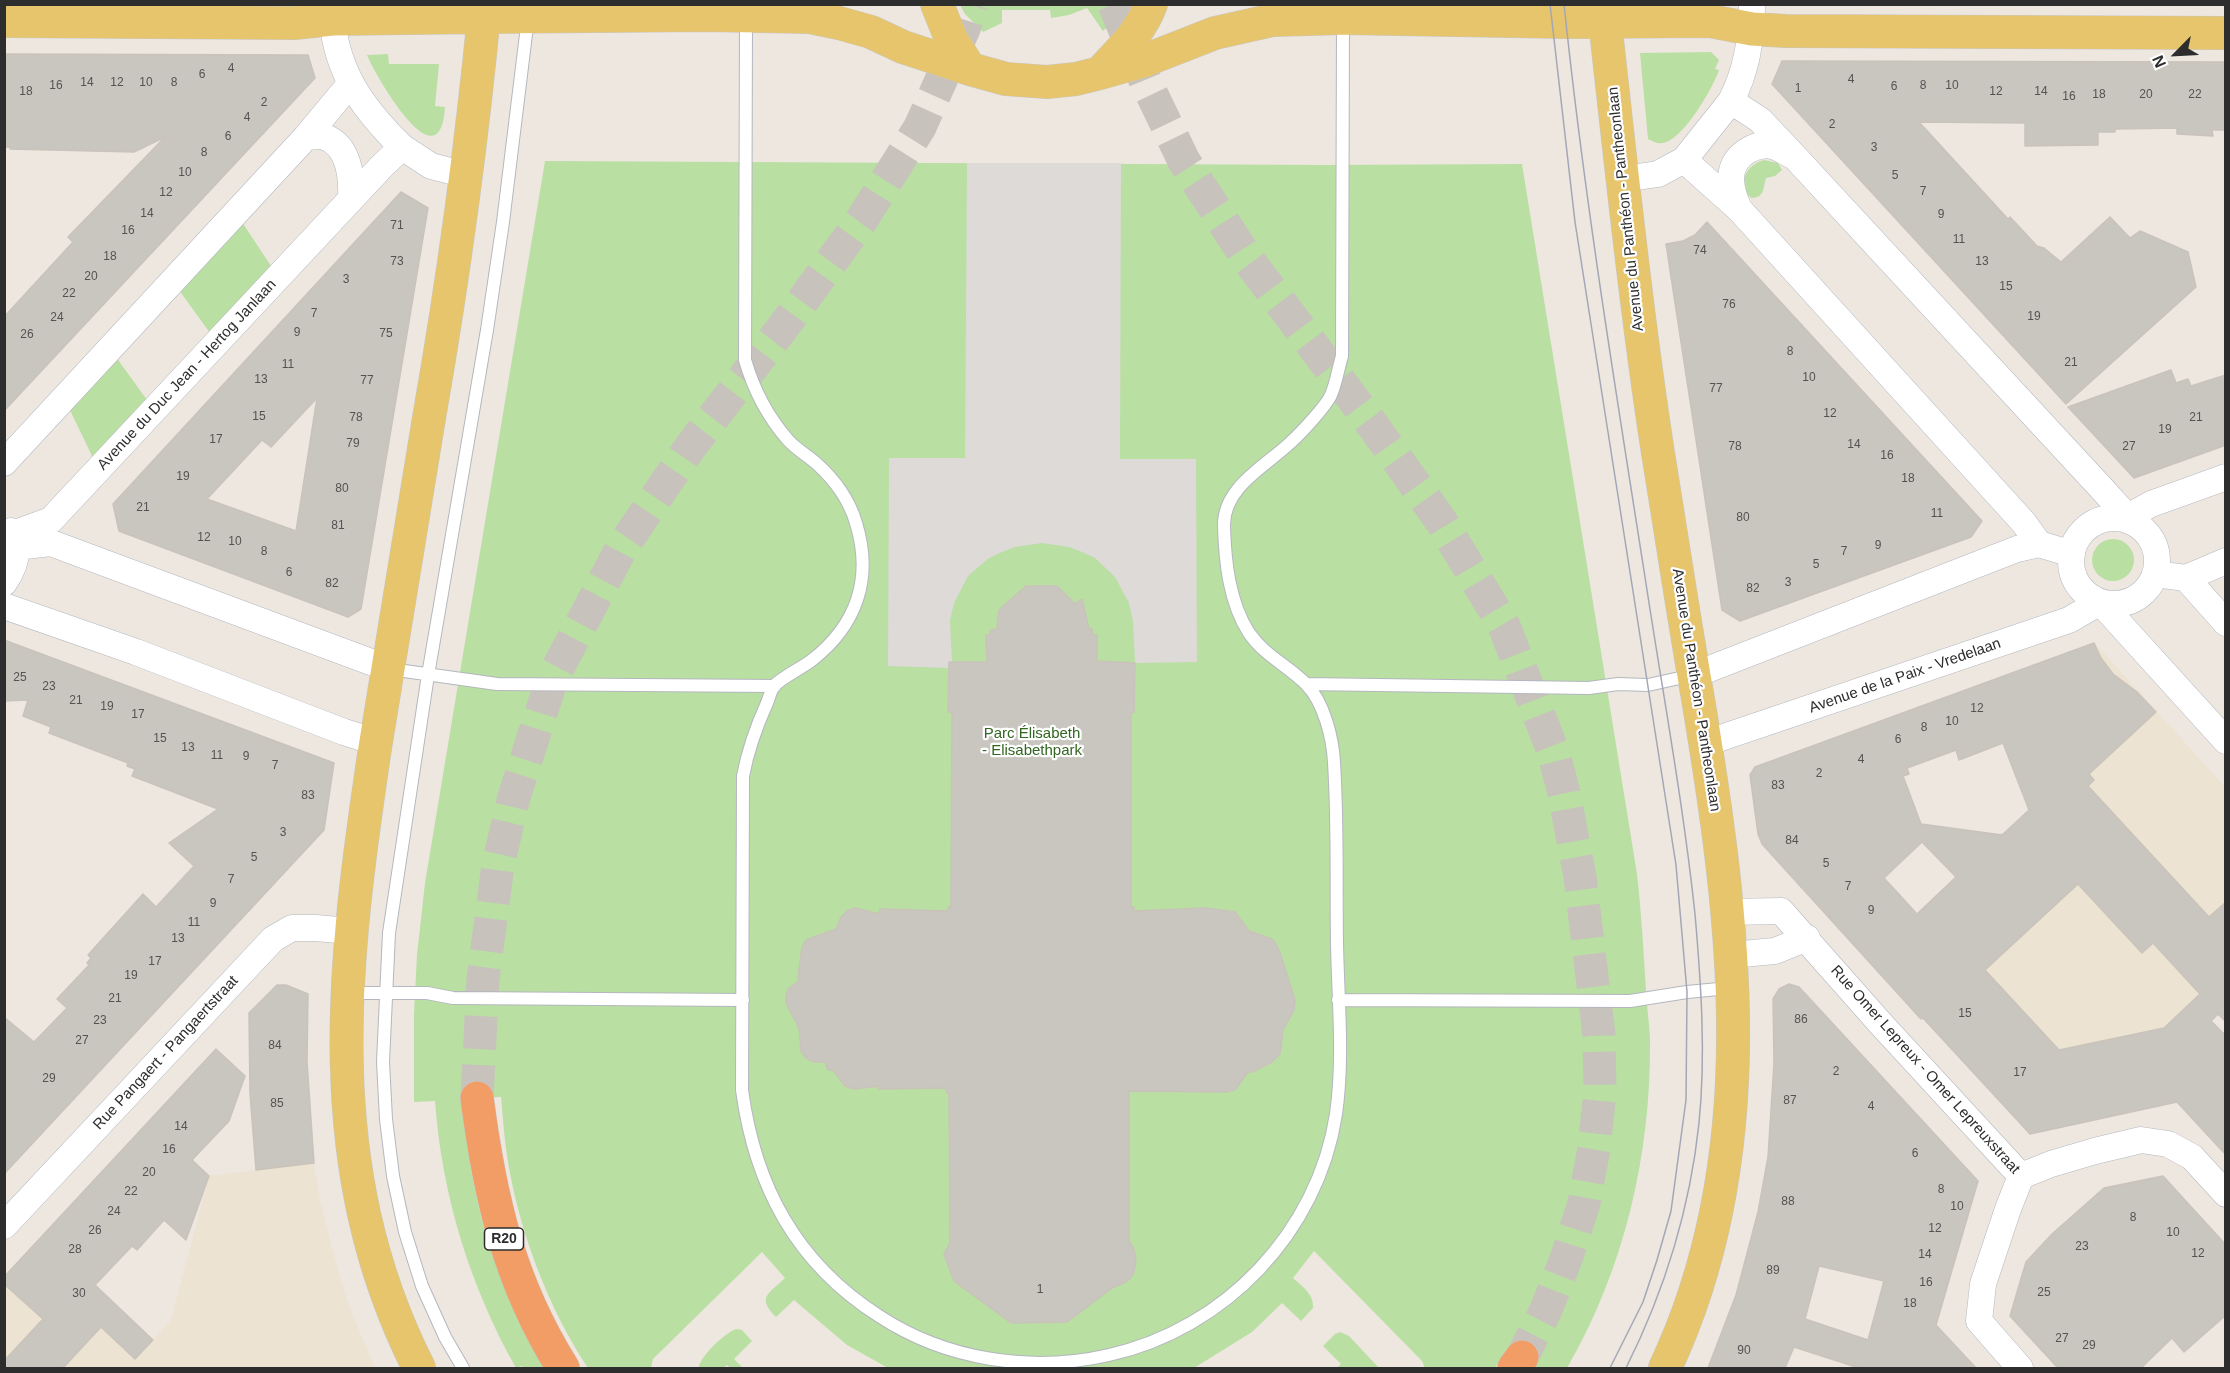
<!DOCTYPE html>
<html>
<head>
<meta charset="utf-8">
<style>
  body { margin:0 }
  #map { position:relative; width:2230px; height:1373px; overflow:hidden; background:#ede7e0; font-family:Arial,sans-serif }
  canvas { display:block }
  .frame { position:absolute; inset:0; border:6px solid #2d2d2d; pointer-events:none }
  .north { position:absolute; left:2146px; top:24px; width:60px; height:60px; -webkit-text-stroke:4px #fff; paint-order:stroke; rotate:246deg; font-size:16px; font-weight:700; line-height:24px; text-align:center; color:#2d2d2d }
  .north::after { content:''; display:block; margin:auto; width:21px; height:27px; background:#2d2d2d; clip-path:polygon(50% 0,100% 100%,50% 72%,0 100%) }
</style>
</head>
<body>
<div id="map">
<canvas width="2230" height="1373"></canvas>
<div class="frame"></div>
<div class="north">N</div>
</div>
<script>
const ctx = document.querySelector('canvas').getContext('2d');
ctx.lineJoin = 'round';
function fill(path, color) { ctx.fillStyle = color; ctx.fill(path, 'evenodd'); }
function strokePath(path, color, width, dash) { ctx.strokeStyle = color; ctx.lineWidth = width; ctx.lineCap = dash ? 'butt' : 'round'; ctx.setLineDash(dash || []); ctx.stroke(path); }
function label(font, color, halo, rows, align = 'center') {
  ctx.font = font + ' Arial,sans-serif'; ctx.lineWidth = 4.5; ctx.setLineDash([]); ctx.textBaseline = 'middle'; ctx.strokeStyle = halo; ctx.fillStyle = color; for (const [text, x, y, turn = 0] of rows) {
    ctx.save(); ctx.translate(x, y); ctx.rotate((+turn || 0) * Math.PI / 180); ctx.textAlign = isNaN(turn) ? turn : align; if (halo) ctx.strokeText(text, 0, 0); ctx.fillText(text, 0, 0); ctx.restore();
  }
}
const education = new Path2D(`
  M2094,642L2225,787V1008L2211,1021L2225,1035V1094L2195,1122L2177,1102L2030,1134L1923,1018L1921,1019L1869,959L2020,819L2038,814L2022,772L2015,775L1982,684L2090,646Z
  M314,1163L320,1200L340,1277L351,1311L375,1368H5L4,1277L24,1255L135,1359L171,1320L209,1176Z`);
const green = new Path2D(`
  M960,5H1128L1123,13L1103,31L1087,8L1069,15L1051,18L1050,10H1002V23L983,32L965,14Z
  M1711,52L1719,60L1715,69L1719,70C1713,88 1685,136 1666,142C1660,145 1654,142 1648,139L1640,53Z
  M388,54L389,64H439L435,106L445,107C440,187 376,77 367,55Z
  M1764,160L1778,163L1782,170L1775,176L1766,178C1763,187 1765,198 1751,198C1736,184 1746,165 1764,160Z
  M545,161L1324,165L1522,164L1637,874C1642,918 1644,961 1647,1005C1648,1017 1650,1030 1650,1042C1651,1155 1624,1270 1567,1368H1532L1506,1351L1495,1368H1425L1422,1361L1314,1251L1293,1278C1303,1287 1314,1294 1313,1308L1301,1321L1282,1303L1252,1332L1194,1368H888L847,1345L794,1300L776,1317C756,1297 769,1294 785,1278L762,1252L653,1359L651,1368H588C548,1308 518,1228 507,1156C504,1137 503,1117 501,1097L461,1099C469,1156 476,1215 498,1269C512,1303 529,1336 545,1368H524L522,1366L516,1368C470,1286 442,1196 435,1101L414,1102V1014L417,955L425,883Z
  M242,222L271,266L210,333L179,290Z
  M116,357L147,400L93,458L69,408Z
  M2092 560a21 21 0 1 1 42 0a21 21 0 1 1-42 0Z
  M736,1329L742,1330L752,1341L734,1359L743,1368H730L727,1365L724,1368H699C699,1357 725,1333 736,1329Z
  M1340,1332L1349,1336L1379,1368H1337L1341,1364L1323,1346L1335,1334Z`);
const plaza = new Path2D(`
  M967,163H1121L1120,459H1196L1197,662L1135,663L1133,621L1129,603L1115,577L1095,558L1082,552L1069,547L1042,543L1015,547L1002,552L989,558L968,576L954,603L950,620L952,662H950L949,668L888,666L889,458H965Z`);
const building = new Path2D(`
  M4,54L308,55L315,78L4,411V317L73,242L68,237L165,137L134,152L10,149V147H4Z
  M1782,61L2226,62V130H2212L2213,136L2177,134V128L2115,129V132H2098V145L2025,146V123L1919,122L2008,219L2010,217L2037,246L2044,248L2061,262L2110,217L2130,238L2140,231L2188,252L2196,287L2066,404L1772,84Z
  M401,192L428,208L361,609L348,617L119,531L113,504ZM317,398L296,531L207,499L262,440L271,447Z
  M1707,222L1982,521L1971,537L1740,621L1722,610L1666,244L1683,241L1695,235Z
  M2171,370L2176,383L2188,379L2191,386L2226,375V445L2134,478L2068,407Z
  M1026,586H1057L1075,604L1082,599L1089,629H1092L1093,635H1097V661L1135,663L1134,712L1131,713V907H1134V911L1206,908L1235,912L1249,931L1272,939L1275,942L1280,953L1295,1000L1294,1010L1283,1030L1280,1054L1272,1062L1252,1072H1248L1235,1090L1226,1092L1129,1091V1241L1133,1247L1136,1258L1135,1267L1133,1275L1126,1282L1112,1288L1067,1322L1011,1323L954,1281L944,1254L950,1243L949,1093H947L946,1088L878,1089L879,1086L854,1089L845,1086L833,1070H828L825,1062H814L806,1058L801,1051L799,1028L786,1003V995L789,988L799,981L798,977L802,947L806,940L836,929L841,917L847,911L855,908L879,914L880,909L948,911V907H951L952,712H948L949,662H987L986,635H990L991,630L997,629L999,610Z
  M4,640L334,763L324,830L4,1174V1017L34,1042L67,1008L57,999L89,965L87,963L91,958L88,955L143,894L156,907L194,866L169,843L218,809L132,776L135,769L127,766L128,763L49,733L51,727L23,716L28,700L4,701Z
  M2094,643L2101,658L2113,674L2137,692L2156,712L2089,774L2094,780L2088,786L2209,917L2226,902V1022L2218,1014L2211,1021L2226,1036V1155L2177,1102L2030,1134L1923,1018L1921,1019L1762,844L1758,834L1750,775L1755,767ZM2003,743L2029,810L2002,835L1921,824L1903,776L1909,774L1907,768L1956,750L1959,760ZM1922,842L1956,877L1917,914L1884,878ZM2078,884L2142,953L2153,943L2200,994L2164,1028L2059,1050L1985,970Z
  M1789,984L1799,987L1978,1181L1936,1325L1976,1368H1859L1794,1347L1785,1368H1708L1736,1295L1758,1212L1768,1157L1774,1063L1773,999L1779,989ZM1819,1266L1884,1281L1868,1340L1805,1319Z
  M277,985H286L308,994L307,1062L314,1163L256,1170L250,1093L249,1013Z
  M216,1049L245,1076L229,1121L192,1160L209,1176L186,1240L164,1220L137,1250L132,1246L95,1285L153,1340L135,1359L101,1327L63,1368H4V1361L43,1319L4,1284V1277Z
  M2163,1176L2226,1245V1315L2184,1352L2172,1338L2141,1368H2058L2010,1316L2026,1262L2052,1234L2104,1188Z`);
const highwayTunnel = new Path2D(`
  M1114,4L1145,80L1184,161L1246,257L1369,420L1441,521L1504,626L1553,751L1564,793L1580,877L1599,1035L1600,1092L1594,1148L1584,1203L1567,1256L1546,1310L1522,1357
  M477,1098L483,979L498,865L514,797L552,679L621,549L691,446L784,326L861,221L920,127L964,29L972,4`);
const lane = new Path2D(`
  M746,18L745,360C754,391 767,416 788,440C796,449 807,455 816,463C835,480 849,499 856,523C873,578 857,625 812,660C802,668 782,677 774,686C771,690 769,698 767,703C756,727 748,750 743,776L742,1090C755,1186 796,1263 879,1316C946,1360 1031,1373 1109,1355C1225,1329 1318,1232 1336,1114C1344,1058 1338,1000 1337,943C1336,883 1338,823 1334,763C1333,739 1324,702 1306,684C1288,666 1264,655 1249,633C1229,602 1225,561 1224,526C1223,487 1266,466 1291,442C1301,433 1324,408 1330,397C1336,385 1338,369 1342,356L1343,20
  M390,669L497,684L775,686
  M1306,684L1589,688L1618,684L1648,685L1693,675
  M349,993H427L453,998L743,1000
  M1338,1000L1630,1001L1687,992L1729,988
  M463,1368L445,1337L422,1286L405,1232L393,1176L386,1119L383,1062L389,933L428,675L487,330L503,222L528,18`);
const street = new Path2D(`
  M331,4C333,67 359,105 402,147
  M1731,101L1760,120L1794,156L2104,491L2122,511L2124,519L2151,504L2226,477
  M306,137C312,137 320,135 325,137C349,146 352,177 351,199
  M1684,160L1739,209L2024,523L2039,544L2072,554
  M1623,179L1658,174L1684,160L1731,101C1746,72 1752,36 1752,4
  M1739,209C1734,198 1729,184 1732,171C1736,154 1756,142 1773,146C1779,148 1785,152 1791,155
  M4,463L306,137L350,84
  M2071 561a43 43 0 1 1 86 0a43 43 0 1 1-86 0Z
  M13,534L51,520L382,166L402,147L431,166L466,175
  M16,547L51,543L387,668
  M2155,574L2186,578L2226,623
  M2186,578L2226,561
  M4,583C15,567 21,549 11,531
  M4,606L136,652L344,732L376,742
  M1694,675L2017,549L2039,544
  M1706,743L2069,620L2100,602L2226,741
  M1728,912L1781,911L1881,1024L2021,1176
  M1731,955L1775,951L1807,938
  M2021,1176L2051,1164L2095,1151L2141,1140L2168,1144L2192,1157L2226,1194
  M4,1226L273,939L292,928H315L351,931
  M2020,1368L1979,1321L1983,1284L2008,1209L2021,1176`);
const primary = new Path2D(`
  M937,4L951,39L970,69
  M1603,4C1620,154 1635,304 1658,453C1671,533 1683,613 1697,693C1735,919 1766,1154 1665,1368
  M4,21L295,23L332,19L484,17L706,15L810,17L839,23L871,32L903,47L970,69L1006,79L1047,82L1076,79L1100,73L1146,60L1215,33L1273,20L1343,18L1566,22L1710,21L1752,29L1786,31L2226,33
  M1100,73C1119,52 1141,32 1151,4
  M419,1368C317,1167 343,962 375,748C392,638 410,528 429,418C453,281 472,143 485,4`);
const highway = new Path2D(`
  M477,1098C490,1198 509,1282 563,1368
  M1514,1368L1522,1357`);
const tram = new Path2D(`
  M1550,4L1575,222L1676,865L1687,992L1686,1100L1671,1211L1657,1260L1643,1302L1610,1368
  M1564,4C1584,196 1615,386 1645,577C1662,689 1683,801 1695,914C1701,983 1706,1054 1699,1123C1690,1209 1664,1292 1626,1368`);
const numberNames = [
  ["4",231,69],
  ["6",202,75],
  ["4",1851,80],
  ["14",87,83],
  ["12",117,83],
  ["10",146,83],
  ["8",174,83],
  ["16",56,86],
  ["8",1923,86],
  ["10",1952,86],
  ["6",1894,87],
  ["1",1798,89],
  ["18",26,92],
  ["12",1996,92],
  ["14",2041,92],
  ["18",2099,95],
  ["20",2146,95],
  ["22",2195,95],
  ["16",2069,97],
  ["2",264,103],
  ["4",247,118],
  ["2",1832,125],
  ["6",228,137],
  ["3",1874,148],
  ["8",204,153],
  ["10",185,173],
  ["5",1895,176],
  ["7",1923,192],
  ["12",166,193],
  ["14",147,214],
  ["9",1941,215],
  ["71",397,226],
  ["16",128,231],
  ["11",1959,240],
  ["74",1700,251],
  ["18",110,257],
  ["73",397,262],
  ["13",1982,262],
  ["20",91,277],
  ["3",346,280],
  ["15",2006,287],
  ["22",69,294],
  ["76",1729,305],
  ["7",314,314],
  ["19",2034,317],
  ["24",57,318],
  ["9",297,333],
  ["75",386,334],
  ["26",27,335],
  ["8",1790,352],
  ["21",2071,363],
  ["11",288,365],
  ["10",1809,378],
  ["13",261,380],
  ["77",367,381],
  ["77",1716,389],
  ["12",1830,414],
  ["15",259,417],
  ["78",356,418],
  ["21",2196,418],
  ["19",2165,430],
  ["17",216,440],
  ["79",353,444],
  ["14",1854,445],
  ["78",1735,447],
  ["27",2129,447],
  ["16",1887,456],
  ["19",183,477],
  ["18",1908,479],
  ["80",342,489],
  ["21",143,508],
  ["11",1937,514],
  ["80",1743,518],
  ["81",338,526],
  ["12",204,538],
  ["10",235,542],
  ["9",1878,546],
  ["8",264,552],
  ["7",1844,552],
  ["5",1816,565],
  ["6",289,573],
  ["3",1788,583],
  ["82",332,584],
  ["82",1753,589],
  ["25",20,678],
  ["23",49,687],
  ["21",76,701],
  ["19",107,707],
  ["12",1977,709],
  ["17",138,715],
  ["10",1952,722],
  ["8",1924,728],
  ["15",160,739],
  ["6",1898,740],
  ["13",188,748],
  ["11",217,756],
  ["9",246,757],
  ["4",1861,760],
  ["7",275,766],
  ["2",1819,774],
  ["83",1778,786],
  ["83",308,796],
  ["3",283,833],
  ["84",1792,841],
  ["5",254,858],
  ["5",1826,864],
  ["7",231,880],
  ["7",1848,887],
  ["9",213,904],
  ["9",1871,911],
  ["11",194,923],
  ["13",178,939],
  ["17",155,962],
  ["19",131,976],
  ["21",115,999],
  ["15",1965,1014],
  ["86",1801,1020],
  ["23",100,1021],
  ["27",82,1041],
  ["84",275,1046],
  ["2",1836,1072],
  ["17",2020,1073],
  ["29",49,1079],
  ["87",1790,1101],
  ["85",277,1104],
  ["4",1871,1107],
  ["14",181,1127],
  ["16",169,1150],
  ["6",1915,1154],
  ["20",149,1173],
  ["8",1941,1190],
  ["22",131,1192],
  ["88",1788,1202],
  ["10",1957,1207],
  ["24",114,1212],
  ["8",2133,1218],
  ["12",1935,1229],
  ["26",95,1231],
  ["10",2173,1233],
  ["23",2082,1247],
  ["28",75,1250],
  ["12",2198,1254],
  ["14",1925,1255],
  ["89",1773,1271],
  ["16",1926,1283],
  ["1",1040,1290],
  ["25",2044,1293],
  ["30",79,1294],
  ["18",1910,1304],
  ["27",2062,1339],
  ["29",2089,1346],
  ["90",1744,1351]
];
const shields = [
  [504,1239,39]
];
const shieldNames = [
  ["R20",504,1239]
];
const streetNames = [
  ["Avenue du Panthéon - Pantheonlaan",1626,209,-96],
  ["Avenue du Duc Jean - Hertog Janlaan",187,375,-47],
  ["Avenue de la Paix - Vredelaan",1905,676,-19],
  ["Avenue du Panthéon - Pantheonlaan",1696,690,81],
  ["Rue Pangaert - Pangaertstraat",166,1053,-47],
  ["Rue Omer Lepreux - Omer Lepreuxstraat",1925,1070,48]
];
const parkNames = [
  ["Parc Élisabeth",1032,734],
  ["- Elisabethpark",1032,751]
];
fill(education, '#ede3d2');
fill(green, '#b9dfa2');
fill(plaza, '#dddad7');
fill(building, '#c9c5bf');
strokePath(building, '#c9c3ba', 1.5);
strokePath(highwayTunnel, '#c7c2bc', 33, [33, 16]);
strokePath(lane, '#b4b7bf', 14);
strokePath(street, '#b4b7bf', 27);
strokePath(primary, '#c8c8c8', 34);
strokePath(highway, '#c8c8c8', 34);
strokePath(lane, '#fff', 12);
strokePath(street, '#fff', 26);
strokePath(primary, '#e7c56c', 33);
strokePath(highway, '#f29d66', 33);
strokePath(tram, '#a3a7b5', 1.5);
label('12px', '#545352', null, numberNames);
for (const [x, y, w] of shields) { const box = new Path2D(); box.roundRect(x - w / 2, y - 11, w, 22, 4.5); ctx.fillStyle = '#fff'; ctx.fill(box); strokePath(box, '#2d2d2d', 1.5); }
label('bold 14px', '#2d2d2d', null, shieldNames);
label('15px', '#2d2d2d', '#fff', streetNames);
label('15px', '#326621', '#fff', parkNames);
</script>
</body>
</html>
